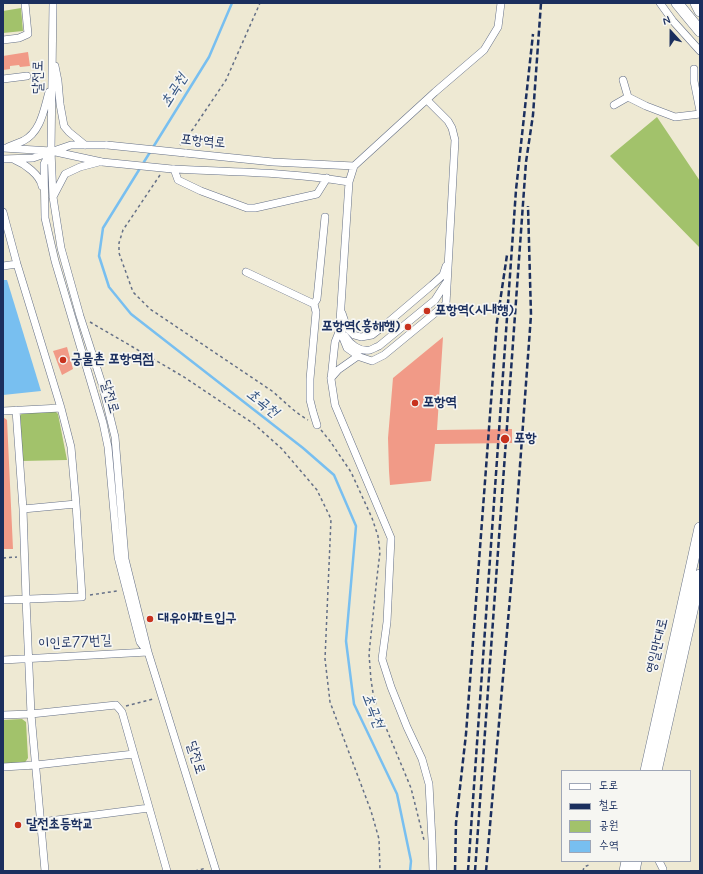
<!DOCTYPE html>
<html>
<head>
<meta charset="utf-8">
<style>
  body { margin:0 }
  #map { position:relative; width:703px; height:874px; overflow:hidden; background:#eee9d3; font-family:Mynerve,"Poor Story",sans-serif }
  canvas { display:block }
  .frame { position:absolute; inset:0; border:4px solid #1b2f5e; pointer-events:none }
  .legend { position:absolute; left:561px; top:770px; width:130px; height:92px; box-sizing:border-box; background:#f6f6f2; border:1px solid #9ea6b7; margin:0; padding:5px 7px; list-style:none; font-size:12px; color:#1b2f5e }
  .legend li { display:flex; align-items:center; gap:8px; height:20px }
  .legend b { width:20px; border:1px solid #9ea6b7 }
  .north { position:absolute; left:651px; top:12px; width:40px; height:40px; -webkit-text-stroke:3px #f6f6f2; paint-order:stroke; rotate:339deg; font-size:11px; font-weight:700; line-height:16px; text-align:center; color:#1b2f5e }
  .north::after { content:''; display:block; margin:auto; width:14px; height:18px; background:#1b2f5e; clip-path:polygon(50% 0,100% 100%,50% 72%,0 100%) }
</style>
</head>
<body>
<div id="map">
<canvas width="703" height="874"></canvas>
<div class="frame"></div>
<ul class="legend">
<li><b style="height:5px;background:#fff"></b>도로</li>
<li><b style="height:5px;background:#1b2f5e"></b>철도</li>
<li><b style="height:11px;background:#a2c26b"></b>공원</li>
<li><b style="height:11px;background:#78bff0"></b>수역</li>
</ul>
<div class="north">N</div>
</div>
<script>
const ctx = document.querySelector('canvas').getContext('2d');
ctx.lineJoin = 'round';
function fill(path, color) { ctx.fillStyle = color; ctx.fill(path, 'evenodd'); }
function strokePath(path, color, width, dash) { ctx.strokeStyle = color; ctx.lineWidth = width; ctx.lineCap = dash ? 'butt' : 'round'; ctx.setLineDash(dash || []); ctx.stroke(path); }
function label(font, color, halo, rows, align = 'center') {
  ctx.font = font + ' Mynerve,"Poor Story",sans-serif'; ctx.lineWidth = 3.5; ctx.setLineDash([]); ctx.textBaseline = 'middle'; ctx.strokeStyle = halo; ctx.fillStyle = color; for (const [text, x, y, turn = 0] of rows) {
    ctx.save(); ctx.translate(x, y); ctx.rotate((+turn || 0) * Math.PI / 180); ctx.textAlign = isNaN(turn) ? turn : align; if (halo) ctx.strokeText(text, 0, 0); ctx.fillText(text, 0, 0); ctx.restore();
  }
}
const green = new Path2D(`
  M21,8L23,31L3,33V11Z
  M657,117L700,181V248L610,156Z
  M54,410L58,414L67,460L22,461L20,416L23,412Z
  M22,719L26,722L28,758L24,764L3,765V720Z`);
const water = new Path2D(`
  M3,280H7L41,391L3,395Z`);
const stream = new Path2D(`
  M232,3L209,57L103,228L99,256L109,287L131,314L303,448L334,475L356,526L346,641L354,704L397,794L411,861L410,871`);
const building = new Path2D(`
  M28,52L30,66L20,67L19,65L10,66V69L3,70V56Z
  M443,337L437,430L512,429V443L435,444L431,481L390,485L389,471L388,438L393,378Z
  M67,347L73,369L62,375L53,351Z
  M3,417L7,420L13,549H3Z`);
const path = new Path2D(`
  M180,145L193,129L226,80L260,3
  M160,175L123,230L119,243V253L133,292L150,309L272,391C284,401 294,412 308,420
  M90,322L184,377L254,424L282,449L317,490L331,519L325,659L330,702L371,811L379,839L380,871
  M321,430L330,441L351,472L372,518L378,536L380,552L377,577L369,654L371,680L374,699L411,788L424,840
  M3,558L17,557
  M90,595L117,591
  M126,706L153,699
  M195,871L206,868
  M583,871L584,867L591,864`);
const minor = new Path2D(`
  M53,3L51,151L53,197L61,248L80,316L102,384L115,437L125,559L148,652L216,871
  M660,3L673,21L700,51
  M3,40L19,38L28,34L25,3
  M55,66L58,81L60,104L64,126L69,132L85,145
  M694,69V81L700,111
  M3,79L27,76
  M623,80L628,97L646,106L675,117L700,114
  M427,100L448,121L452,128L455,140L446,304L384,355L372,361L360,357L347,348L343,338L340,321L349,182L354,166L435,92L484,50L498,27L501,3
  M614,105L628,97
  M8,147C13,145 18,143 23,141C41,132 44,109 49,92
  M3,148L51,151L102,162
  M50,152L44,164L45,218L55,261L103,423L108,447L118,557L140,642L146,650
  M185,153L273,162L354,166
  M3,159L33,158L71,145H107
  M15,160C25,164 40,175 42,186
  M172,169C231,172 291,172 349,182
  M174,169L178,180L201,191L247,208H255L317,194L327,178
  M53,197L65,174L80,167L99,162
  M3,212L17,264L61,408L71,447L76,504L82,597L3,600
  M3,266L17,264
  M246,272L314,304L316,312L310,379V400L313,412L317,425
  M314,304L317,299L325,217
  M342,313L347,328L354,335L361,337L372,335L385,325L432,285L443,275L446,266
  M341,327L335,342L331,379L335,405L391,538L387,622L382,659L391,687L407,727L422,759L429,784L432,841L433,871
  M345,336C350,344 359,352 370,350C373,349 376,347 379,346L435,300L446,283
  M331,378L338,370L358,356
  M16,410L23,509L26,599L31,714L45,871
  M3,411L61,408
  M23,509L76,504
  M3,660L148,652
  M3,715L31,714L116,705L122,712L167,871
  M3,767L36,765L134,754
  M41,822L149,808
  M659,861L663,869V871`);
const highway = new Path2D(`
  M677,3L700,31
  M696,3L700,11
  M646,771L700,528
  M656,771L700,575
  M625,871L627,861
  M634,871L636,861`);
const rail = new Path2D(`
  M455,871L456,823L466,734L497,322L507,255
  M468,871L516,190L533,34
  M475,871L526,162L533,115L541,3
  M486,871L512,575L531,315L528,206`);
const minorBridge = new Path2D(`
  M107,145L185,153
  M102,162L172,169`);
const markers = [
  [427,311,4,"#c8321e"],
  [408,327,4,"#c8321e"],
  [63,360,4,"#c8321e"],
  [415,403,4,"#c8321e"],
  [505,439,5,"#c8321e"],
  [150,619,4,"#c8321e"],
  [18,825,4,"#c8321e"]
];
const streetNames = [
  ["달전로",39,77,-89],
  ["포항역로",203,142,5],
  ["달전로",109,397,74],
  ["이인로77번길",75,643,-3],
  ["영일만대로",658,646,-77],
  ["달전로",195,758,73]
];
const poiNames = [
  ["포항역(시내행)",435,311],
  ["포항역(흥해행)",400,327,"right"],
  ["궁물촌 포항역점",71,360],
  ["포항역",423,403],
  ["포항",514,439],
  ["대유아파트입구",158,619],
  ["달전초등학교",26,825]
];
const waterNames = [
  ["초곡천",175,91,-58],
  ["초곡천",262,404,38],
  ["초곡천",372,711,69]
];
fill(green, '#a2c26b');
fill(water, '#78bff0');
strokePath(stream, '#78bff0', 2.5);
fill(building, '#f19a87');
strokePath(minor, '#657087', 8);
strokePath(highway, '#657087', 12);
strokePath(path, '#657087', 1.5, [3, 3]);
strokePath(minor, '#fff', 7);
strokePath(highway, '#fff', 11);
strokePath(rail, '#1b2f5e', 2.5, [6, 3]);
strokePath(minorBridge, '#657087', 8, []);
strokePath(minorBridge, '#fff', 7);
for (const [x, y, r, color] of markers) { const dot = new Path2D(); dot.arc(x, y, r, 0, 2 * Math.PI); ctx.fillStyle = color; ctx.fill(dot); strokePath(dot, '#f6f6f2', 1.5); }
label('14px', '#1b2f5e', '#f6f6f2', streetNames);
label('bold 14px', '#1b2f5e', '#f6f6f2', poiNames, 'left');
label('italic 15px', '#325382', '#f6f6f2', waterNames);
</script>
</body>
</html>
